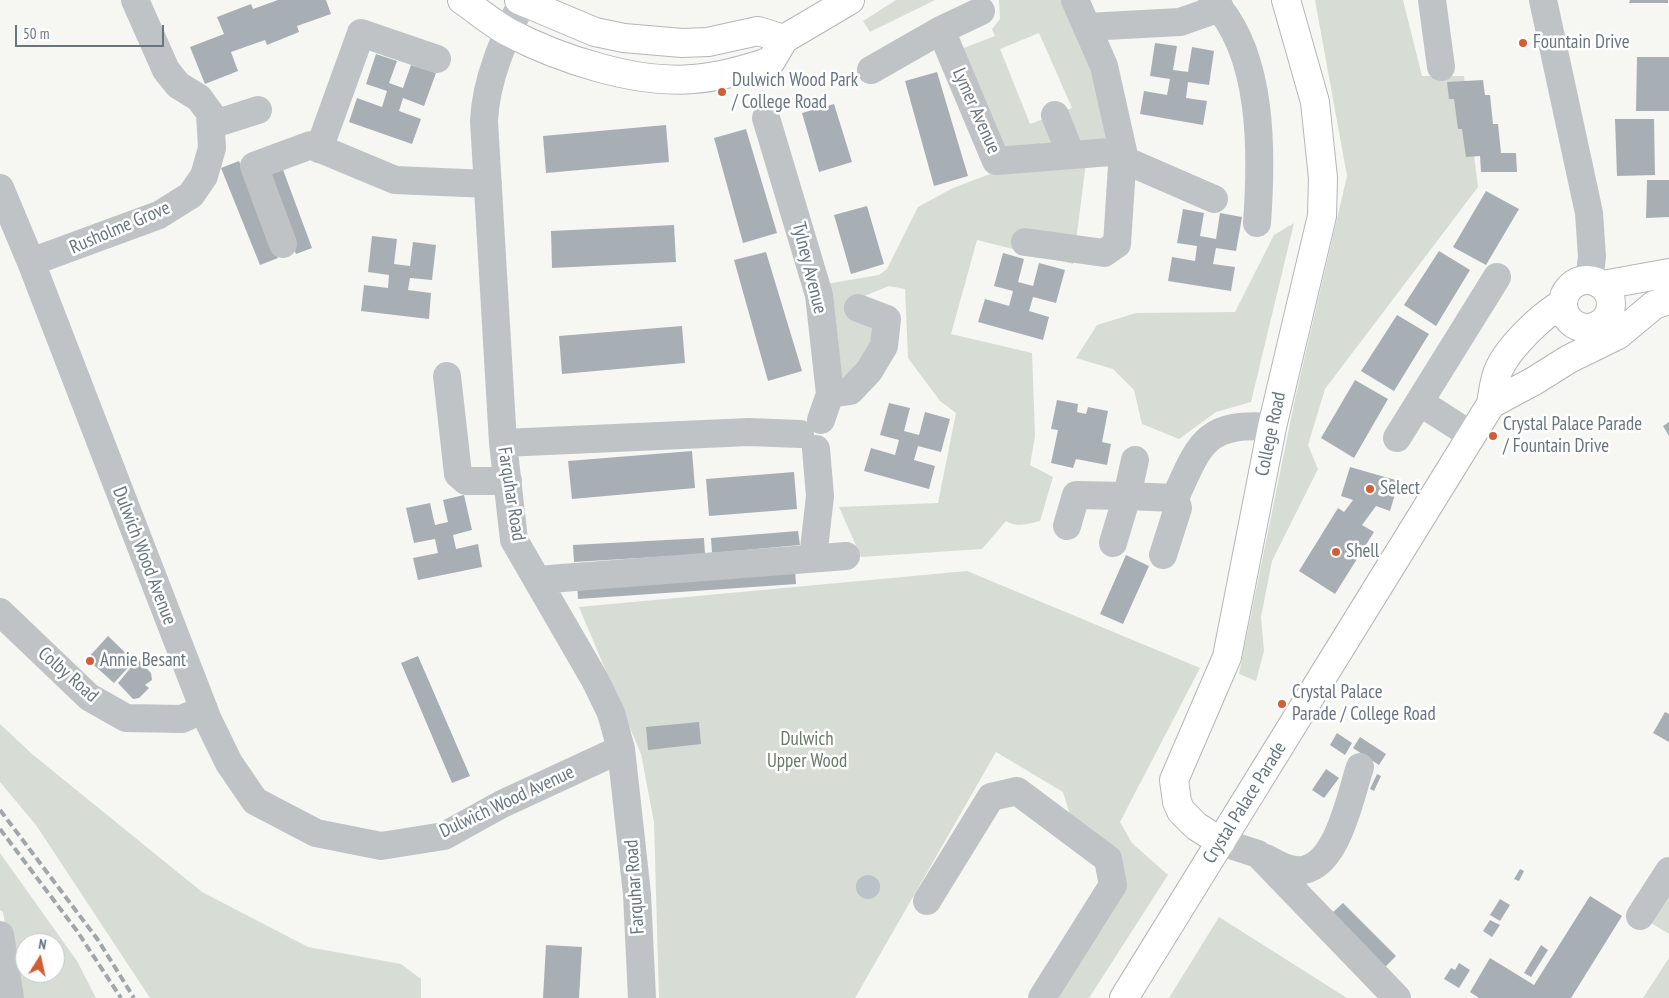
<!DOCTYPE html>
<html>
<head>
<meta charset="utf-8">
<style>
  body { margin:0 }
  #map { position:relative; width:1669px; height:998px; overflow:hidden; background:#f6f6f3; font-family:"PT Sans Narrow",sans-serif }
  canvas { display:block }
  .north { position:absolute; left:15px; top:933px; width:50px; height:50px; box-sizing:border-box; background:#fff; border:1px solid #c3c8cd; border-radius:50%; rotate:10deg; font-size:14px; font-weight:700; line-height:20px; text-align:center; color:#687581 }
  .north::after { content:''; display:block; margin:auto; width:18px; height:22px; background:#d35e36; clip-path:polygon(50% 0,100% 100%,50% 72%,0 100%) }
  .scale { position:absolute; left:15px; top:25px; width:149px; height:22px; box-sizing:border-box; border:2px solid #687581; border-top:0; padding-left:6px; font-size:15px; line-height:18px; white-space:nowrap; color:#687581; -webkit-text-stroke:4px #fff; paint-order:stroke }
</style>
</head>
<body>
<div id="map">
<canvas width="1669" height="998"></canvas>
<div class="north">N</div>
<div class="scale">50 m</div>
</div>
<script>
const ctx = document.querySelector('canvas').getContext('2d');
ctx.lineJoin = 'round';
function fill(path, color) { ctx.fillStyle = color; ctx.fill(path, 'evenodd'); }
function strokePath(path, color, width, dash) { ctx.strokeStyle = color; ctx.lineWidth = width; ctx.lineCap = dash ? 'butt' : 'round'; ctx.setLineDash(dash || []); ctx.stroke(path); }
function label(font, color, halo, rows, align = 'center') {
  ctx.font = font + ' "PT Sans Narrow",sans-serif'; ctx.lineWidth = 5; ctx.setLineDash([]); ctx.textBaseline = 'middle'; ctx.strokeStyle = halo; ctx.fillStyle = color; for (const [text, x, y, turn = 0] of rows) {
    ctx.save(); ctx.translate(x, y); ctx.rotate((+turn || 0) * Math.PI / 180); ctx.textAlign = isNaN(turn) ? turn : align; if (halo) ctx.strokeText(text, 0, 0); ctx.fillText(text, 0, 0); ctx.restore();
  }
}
const green = new Path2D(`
  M896,0H935L870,32L863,21Z
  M999,0H1075L1123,151L996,161L951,53L995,36L992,29L1000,19ZM1039,33L1072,108L1030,124L1000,49Z
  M1315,0H1403L1422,76H1464L1478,187L1325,389L1308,445L1318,469L1272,561L1261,617L1264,651L1256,681L1239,674L1295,399L1347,176Z
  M1086,163L1073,264L977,240L951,334L1032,353L1035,436L1030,465L1053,477L1040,521C1029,524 1016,528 1006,521L982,549L861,557L839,507L938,503L956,413L940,401L908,358L905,289L889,286L862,297L884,346L830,394L826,284L879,275L887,269L918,207L953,188L998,171Z
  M1294,223L1251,402L1216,412L1179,439L1142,424L1134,390L1113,369L1076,358L1097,325L1136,313L1235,312L1274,235Z
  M967,571L1200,668L1120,822L1132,843L1168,875L1089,998H1056L1123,892L1071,818L1063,792L996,752L855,998H659L654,822L641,754L579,607Z
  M0,724L32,754L202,892L308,947L401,964L421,979V998H150L36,825L0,782Z
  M0,853L77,961L96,998H17L3,912L0,910ZM25,943H55V973H25Z
  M1669,888V934L1646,920Z
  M1219,917L1347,998H1169Z
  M1669,958V998H1643Z`);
const water = new Path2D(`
  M856 887a12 12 0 1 1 24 0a12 12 0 1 1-24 0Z`);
const building = new Path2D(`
  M278,0H326L331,14L297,26L299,32L267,45L265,40L231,52L238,71L205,84L190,47L224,34L217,17L251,4L253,9Z
  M1630,0H1668V3H1629Z
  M1155,43L1177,46L1173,70L1188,72L1192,47L1214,51L1209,85L1188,82L1186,98L1207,101L1203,125L1140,114L1144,91L1167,95L1170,79L1150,76Z
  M376,54L397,61L389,83L403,88L411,65L436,73L424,106L403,98L399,111L421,119L412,144L349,122L357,98L382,107L387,91L366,84Z
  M1637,57H1669V111H1636Z
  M937,72L968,176L934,186L905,81Z
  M1483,80L1485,95H1490L1493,124H1498L1501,153H1516L1517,172H1481L1480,156L1466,157L1462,129H1458L1454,99H1449L1447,82Z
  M834,104L852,162L819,172L802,113Z
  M1615,119H1654L1655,175L1617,176Z
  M666,125L669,162L546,173L543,136Z
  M746,129L777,233L743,243L714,138Z
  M239,161L278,258L260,265L221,168Z
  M282,167L312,248L296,254L266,174Z
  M1647,180H1669V217L1646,218Z
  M1486,191L1519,209L1486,265L1453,247Z
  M867,206L884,264L851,274L834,215Z
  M1183,209L1204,213L1200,236L1216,239L1220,213L1242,217L1236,251L1216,248L1213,264L1235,267L1231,291L1168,281L1172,257L1195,261L1197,246L1177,243Z
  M674,225L676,262L552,268L551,231Z
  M372,236L397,239L394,264L410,266L413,242L436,245L432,280L410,278L408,290L431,293L429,319L361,311L364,285L388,288L389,275L368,272Z
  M1439,251L1470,270L1436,326L1404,305Z
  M766,252L802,371L768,381L734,260Z
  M1003,253L1024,259L1018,282L1033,286L1039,263L1065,270L1056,303L1033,297L1029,311L1049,317L1043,340L978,322L985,299L1009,306L1013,291L994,286Z
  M1397,315L1429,334L1394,391L1361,371Z
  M682,326L685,363L562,374L559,336Z
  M1355,380L1388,399L1354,458L1321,438Z
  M1057,400L1078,404L1077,412L1086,414L1088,407L1108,411L1102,442L1111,444L1107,465L1076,459L1073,468L1051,463L1058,430L1051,429Z
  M889,403L910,408L904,431L919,435L925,412L950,419L941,452L918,446L914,460L935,466L929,489L864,471L871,448L895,455L899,440L880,435Z
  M1669,422V436L1663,426Z
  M692,451L695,488L572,499L568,461Z
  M1350,467L1399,481L1390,511L1376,506L1362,525L1374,532L1335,594L1299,571L1338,508L1344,512L1353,500L1341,496Z
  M794,472L797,509L709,516L706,479Z
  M464,495L472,530L453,535L456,549L478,544L482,567L418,580L413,558L438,553L435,539L414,543L406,508L430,503L435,525L448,522L443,500Z
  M798,531L800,545L712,553L711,538Z
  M704,538L705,554L574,562L573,545Z
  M1126,555L1149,566L1123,624L1100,614Z
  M795,567L796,584L578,599L577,582Z
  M108,636L134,661L114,683L87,659Z
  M418,656L470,776L452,783L401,663Z
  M138,659L151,673L152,680L145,685L149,688L139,698L133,699L118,683Z
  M1665,712L1669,714V742L1653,733Z
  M699,722L701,744L648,750L646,727Z
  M1337,733L1352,743L1345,755L1330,745Z
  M1360,737L1386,754L1379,765L1353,748Z
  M1326,769L1339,778L1324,798L1312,790Z
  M1377,774L1381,776L1374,791L1370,789Z
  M1520,869L1524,871L1519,881L1514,879Z
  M1590,896L1622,916L1571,998H1479L1470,992L1490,958L1534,985Z
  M1500,899L1510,905L1500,921L1490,915Z
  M1343,903L1396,956L1384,968L1330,915Z
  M1490,920L1500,925L1492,937L1483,931Z
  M546,945L582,947L579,998H543Z
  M1541,945L1548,950L1531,977L1524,973Z
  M1459,963L1470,970L1459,988L1444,979L1451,968L1455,970Z`);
const minor = new Path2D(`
  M1212,0C1264,53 1262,154 1257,223
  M1432,0L1441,67
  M1543,0L1589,213L1592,257L1589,280
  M522,2C504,40 486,78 484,121L503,443L514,540L595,680L611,713L621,749L637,894L642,998
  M1087,27L1180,22L1220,8
  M941,30L996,161L1123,151
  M871,70L941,30L981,11
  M1055,115L1071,155
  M766,118L819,295L830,394L821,420
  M211,125L258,110
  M319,149L361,33L437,59
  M1122,159L1214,199
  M0,188L31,262L208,720L229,763L255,801L316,833L381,846L444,836L502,804L621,749
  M1025,242L1104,253L1117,244L1123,151L1104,66L1075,0
  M283,244L254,166L311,145L395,180L488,184
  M31,262L159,215L191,195L204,176L212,148L210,113L199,98L178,85L166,70L135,0
  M447,376L458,474L466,481H508
  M830,394L850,391L869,371L884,346L887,319L858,308
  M1421,403L1471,435
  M1397,438L1497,277
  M503,443L749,432L800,434
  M1135,460L1127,496L1175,498C1200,443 1205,422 1272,427
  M1067,526L1076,495L1127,496L1113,543
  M1163,555L1178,508L1175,498
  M813,558L820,496L816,449
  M537,580L846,556
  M0,612L89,697L126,718L182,719L204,709
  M1221,842L1258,854L1397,998
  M1266,858C1275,863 1284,869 1295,870C1336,875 1350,797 1360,767
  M927,901L991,797L1017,791L1108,859L1113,885L1042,998
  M1640,916L1669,871
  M0,935L10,998`);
const major = new Path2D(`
  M462,0C478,11 493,24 510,33C560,59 636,84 693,79C720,77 745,70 771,61L784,39L850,0
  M519,0L595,32L624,38L682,43L708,42L758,31L784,39
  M1563 304a24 24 0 1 1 48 0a24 24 0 1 1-48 0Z
  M1603,285L1669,273
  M1491,404L1534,381L1569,359L1618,335L1654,305L1669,300
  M1221,842L1196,826L1181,811L1177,802L1174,780L1227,657L1272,427L1322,216L1323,178L1315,102L1286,0
  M1124,998L1491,404C1493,392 1494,379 1499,369C1509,347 1542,315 1562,304`);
const rail = new Path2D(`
  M0,810L98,940L134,998
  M0,829L77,931L121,998`);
const markers = [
  [1523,43,5,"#d35e36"],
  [722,92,5,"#d35e36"],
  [1493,436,5,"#d35e36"],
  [1370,489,5,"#d35e36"],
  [1336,552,5,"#d35e36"],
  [90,661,5,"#d35e36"],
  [1282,704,5,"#d35e36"]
];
const poiNames = [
  ["Fountain Drive",1533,43],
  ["Dulwich Wood Park",732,81],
  ["/ College Road",732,103],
  ["Crystal Palace Parade",1503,425],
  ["/ Fountain Drive",1503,447],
  ["Select",1380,489],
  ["Shell",1346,552],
  ["Annie Besant",100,661],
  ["Crystal Palace",1292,693],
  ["Parade / College Road",1292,715]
];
const streetNames = [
  ["Lymer Avenue",976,111,66],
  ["Rusholme Grove",120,228,-23],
  ["Tylney Avenue",809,268,76],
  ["College Road",1271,434,-78],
  ["Farquhar Road",511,494,81],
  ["Dulwich Wood Avenue",144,556,69],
  ["Colby Road",68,675,41],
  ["Dulwich Wood Avenue",507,802,-25],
  ["Crystal Palace Parade",1245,803,-58],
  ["Farquhar Road",635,887,-94]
];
const parkNames = [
  ["Dulwich",807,740],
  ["Upper Wood",807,762]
];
fill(green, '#d7dcd4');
fill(water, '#bac3c8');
fill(building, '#a8afb4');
strokePath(major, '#b3b7ba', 30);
strokePath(minor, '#bfc3c6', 28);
strokePath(major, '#fff', 28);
strokePath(rail, '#a1a6ab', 4, [8, 4]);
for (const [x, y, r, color] of markers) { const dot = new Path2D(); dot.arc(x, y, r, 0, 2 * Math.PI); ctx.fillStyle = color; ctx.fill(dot); strokePath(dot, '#fff', 2); }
label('19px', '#687581', '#fff', poiNames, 'left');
label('19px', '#687581', '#fff', streetNames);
label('19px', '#697966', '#fff', parkNames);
</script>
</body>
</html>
